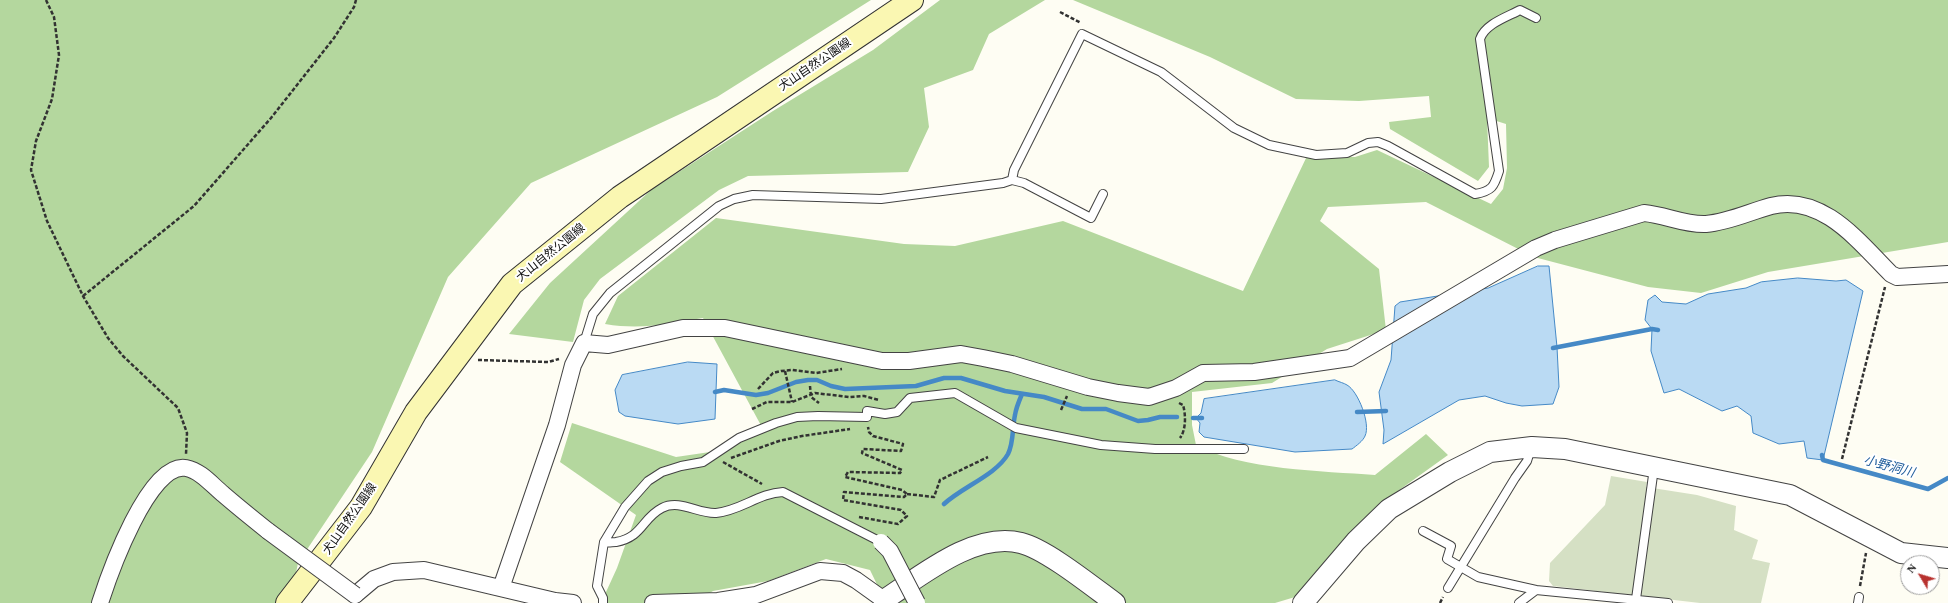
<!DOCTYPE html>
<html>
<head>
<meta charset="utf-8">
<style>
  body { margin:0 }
  #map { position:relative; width:1948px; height:603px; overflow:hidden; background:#fefdf3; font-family:"Times New Roman",serif }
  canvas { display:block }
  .north { position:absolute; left:1900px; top:555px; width:40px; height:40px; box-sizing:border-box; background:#fff; border:1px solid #9f9f9f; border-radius:50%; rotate:308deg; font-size:11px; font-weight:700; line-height:16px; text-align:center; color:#101010 }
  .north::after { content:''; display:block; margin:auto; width:14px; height:18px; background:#b8322f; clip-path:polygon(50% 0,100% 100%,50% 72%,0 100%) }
</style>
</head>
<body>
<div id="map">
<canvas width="1948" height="603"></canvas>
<div class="north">N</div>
</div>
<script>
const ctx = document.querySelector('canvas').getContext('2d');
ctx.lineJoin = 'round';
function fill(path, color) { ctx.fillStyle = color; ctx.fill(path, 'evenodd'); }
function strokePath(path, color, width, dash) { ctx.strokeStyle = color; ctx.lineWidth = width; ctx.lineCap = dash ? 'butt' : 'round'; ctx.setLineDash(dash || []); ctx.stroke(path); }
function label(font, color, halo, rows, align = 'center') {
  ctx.font = font + ' "Times New Roman","Noto Sans JP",serif'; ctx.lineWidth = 4; ctx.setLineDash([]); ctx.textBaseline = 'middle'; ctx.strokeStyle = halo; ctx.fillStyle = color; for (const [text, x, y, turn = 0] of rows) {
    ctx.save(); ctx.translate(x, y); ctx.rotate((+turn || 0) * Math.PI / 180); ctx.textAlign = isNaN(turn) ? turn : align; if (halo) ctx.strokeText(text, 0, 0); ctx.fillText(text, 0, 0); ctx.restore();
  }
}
const forest = new Path2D(`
  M0,0H871L717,97L531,183L448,277L372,452L298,563L290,603H0Z
  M940,0H1045L989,34L973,70L924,88L929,127L908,172L748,176L719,190L600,279L584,300L573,342L509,334L550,283L651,190L773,111L873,50Z
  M1073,0H1948V242L1768,272L1701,293L1648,287L1534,257L1426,202L1328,207L1320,221L1379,269L1386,330L1327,349L1272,383L1192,392V425L1196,445C1242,470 1323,471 1375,475L1426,434L1448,455L1377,506L1295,597L1275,603H886L870,570L826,559L768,581L713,591L692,603H601L617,568L636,515L560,462L572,423L676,457L710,452L764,431L703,318C667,324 641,330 605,324L618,296L716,218L904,244L955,246L1063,221L1243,291L1307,156L1355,157L1377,150L1491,204L1503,189L1507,168L1506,124L1487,118L1489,167L1478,181L1390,129L1389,122L1431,117L1429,96L1359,101L1296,99L1210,57Z`);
const cemetery = new Path2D(`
  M1611,476L1647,482L1646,487L1697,495L1736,506L1734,530L1758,540L1752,559L1770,563L1761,603H1700L1553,586L1549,581L1550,563L1605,505Z`);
const water = new Path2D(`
  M1538,266H1549L1557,347L1559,387L1553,404L1522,406L1506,403L1485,396L1459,400L1383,444L1384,430L1379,392L1391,360L1395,306L1400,302L1488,288Z
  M1798,278L1836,281L1846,280L1863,291L1823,460L1807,458L1804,441L1779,444L1753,433L1751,416L1737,406L1722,411L1679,389L1664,393L1651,351L1652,329L1645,320L1648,300L1655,295L1662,302L1686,304L1708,294L1746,288L1761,282Z
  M688,362L717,364L715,419L678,424L625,416L619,412L615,390L622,375Z
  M1335,380C1339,382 1344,383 1347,385C1358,391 1371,424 1365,436C1363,441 1356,446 1352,449L1295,452L1204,437L1199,432L1200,423L1196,418L1201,413L1204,399Z`);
const stream = new Path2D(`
  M1553,348L1652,329L1658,330
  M715,392L724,390L756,395L768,393L796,382L808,380H817L831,386L845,389L916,386L944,378H961L1005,391L1044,397L1082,409H1106L1138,421L1148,420L1160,417H1177
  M1357,412L1386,411
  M1193,418H1202
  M1822,455L1823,460L1928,489L1948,478
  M944,504C962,487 996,475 1008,454C1014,442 1012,428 1015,415C1016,408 1019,401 1022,394`);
const path = new Path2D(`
  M46,0L54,17L59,55L52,99L36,141L31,170L47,221L83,296L108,338L123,356L178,408L187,433L186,454
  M1060,12L1081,23
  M83,296L194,206L271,118L334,38L354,7L356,0
  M478,360L548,362L559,359
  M785,371L792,402
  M810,386L811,397L819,403
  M758,389L773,373L781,371L792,370L816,373L842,369
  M1179,403L1183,405C1186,415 1186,430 1180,438
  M752,409L767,402H792L815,393L849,397L864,396L879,400
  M1061,410L1067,396
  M731,458L779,441L802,436L850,429
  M1842,459L1885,287
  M723,462L762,484
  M907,494L934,497L940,480L988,457
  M859,517L898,524L907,516L901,510L843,500L844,492L904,497L907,494L902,490L845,477L848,472L900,473L902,470L862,453L863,449L901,451L903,444L873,436L869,432L868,427
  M1860,586L1866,553
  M1440,603L1443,597`);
const service = new Path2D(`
  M1012,180L1014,170L1082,34L1161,72L1234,128L1269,145L1316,155L1347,153L1368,143L1378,142L1388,146L1475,194C1492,191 1494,187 1499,171L1480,39C1485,24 1507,17 1520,10L1536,18
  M584,343L593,314L610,293L719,206L734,199L753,195L881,199L1003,183L1012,180L1024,183L1091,218L1103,194
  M1423,531L1451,546L1447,559L1478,577L1536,590
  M881,542L783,492C759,493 740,511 716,513C698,514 680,499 662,508C642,518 643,537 616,542C612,542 608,543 604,542L625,507L648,481L662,472L681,466L703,462L739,438L776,423L797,417L818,416L867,417V411L885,414L897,412L910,398L955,393L1016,428L1101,445L1155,449H1244
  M1448,588L1515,478L1527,461L1531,448
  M1636,599L1654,468
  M603,603V598L597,586L604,542
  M1519,603L1536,590L1668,603
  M1858,603L1859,597`);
const minor = new Path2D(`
  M501,588L557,425L573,365L584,343L608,345L683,328H725L882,361H909L961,354L983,358L1012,364L1088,387L1118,393L1149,397L1176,388L1203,373L1254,372L1350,358L1536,248L1555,240L1644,213C1666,215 1684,225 1706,224C1729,222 1749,212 1771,206C1822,193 1859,242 1891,274L1897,277L1948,274
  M355,595L374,579L393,572L424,570L555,601L573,603
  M100,603C109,575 149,461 186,468C201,471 212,485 223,494C238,507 253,519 268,531
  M653,603L718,601L756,595L820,571L843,573L856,580L884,600`);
const tertiary = new Path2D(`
  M884,603V600C921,576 974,531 1021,543C1046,549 1093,587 1115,603
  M1303,603L1356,541L1389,509L1450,472L1490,452L1532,447L1565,449L1790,495L1901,553L1948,558`);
const secondary = new Path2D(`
  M287,603L361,507L416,412L512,284L620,197L912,0`);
const minorBridge = new Path2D(`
  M268,531L355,595
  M881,542L890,551L917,603`);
const streetNames = [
  ["犬山自然公園線",815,65,-34],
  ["犬山自然公園線",551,253,-39],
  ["犬山自然公園線",350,519,-55]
];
const waterNames = [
  ["小野洞川",1889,467,15]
];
fill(forest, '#b4d79e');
fill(cemetery, '#d5e0c4');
fill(water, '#badaf3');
strokePath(water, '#4589c6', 1);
strokePath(stream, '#4589c6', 4.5);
strokePath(service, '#434343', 10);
strokePath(minor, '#434343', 18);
strokePath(tertiary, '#434343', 22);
strokePath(secondary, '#323232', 24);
strokePath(path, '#323232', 2.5, [4, 2]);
strokePath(service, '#fff', 8);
strokePath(minor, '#fff', 16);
strokePath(tertiary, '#fff', 20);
strokePath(secondary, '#faf7b2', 22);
strokePath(minorBridge, '#434343', 18, []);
strokePath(minorBridge, '#fff', 16);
label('12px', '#101010', '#fff', streetNames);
label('italic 13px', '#1f5c9b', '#fff', waterNames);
</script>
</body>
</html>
